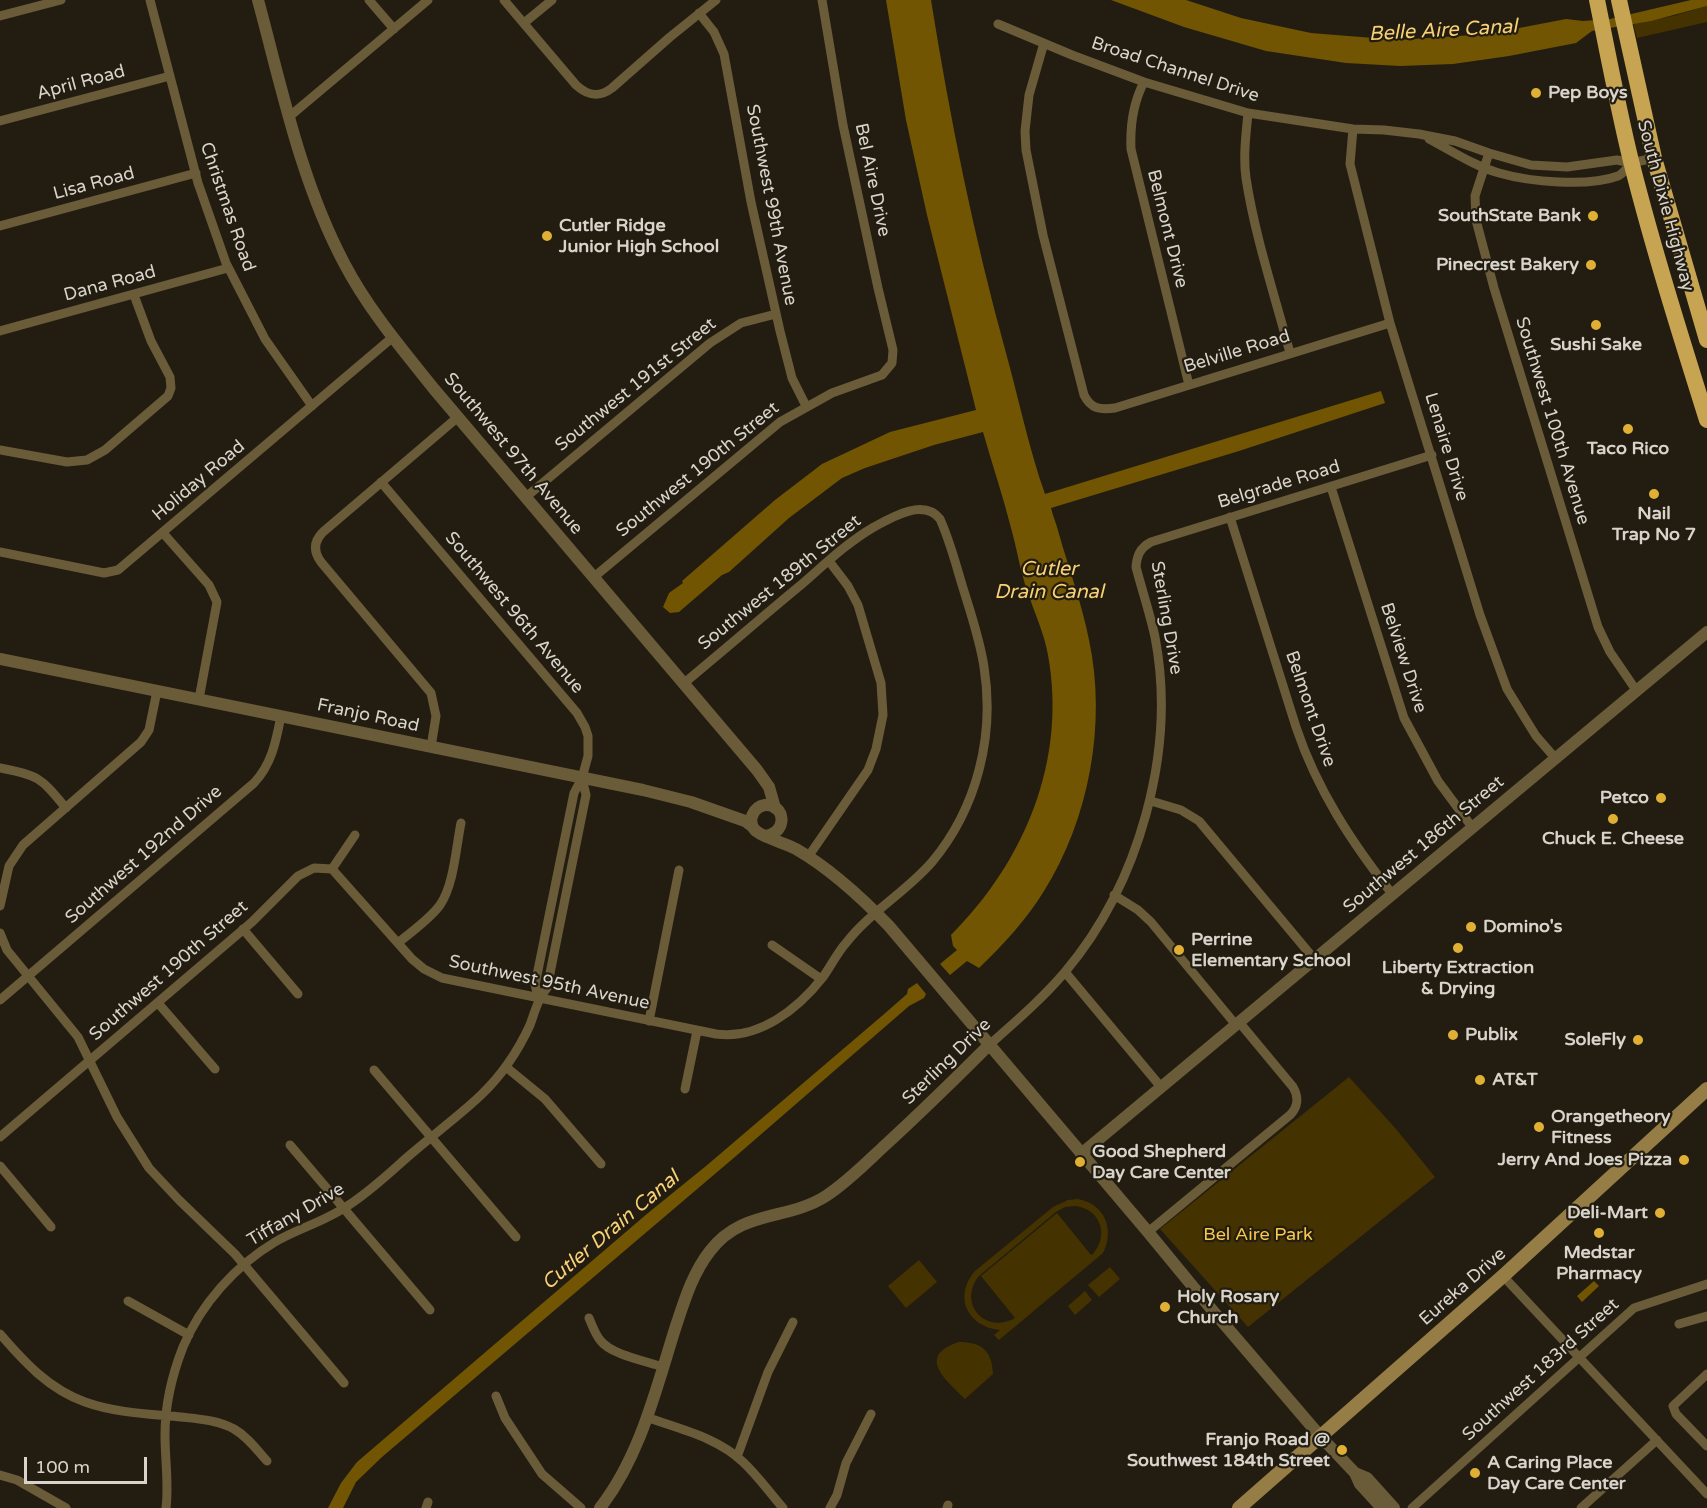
<!DOCTYPE html>
<html>
<head>
<meta charset="utf-8">
<style>
  body { margin:0 }
  #map { position:relative; width:1707px; height:1508px; overflow:hidden; background:#231d11; font-family:"Varela Round",sans-serif }
  canvas { display:block }
  .scale { position:absolute; left:24px; top:1457px; width:123px; height:27px; box-sizing:border-box; border:3px solid #d8d4cc; border-top:0; padding-left:8px; font-size:18px; line-height:21px; white-space:nowrap; color:#d8d4cc; -webkit-text-stroke:4px #231d11; paint-order:stroke }
</style>
</head>
<body>
<div id="map">
<canvas width="1707" height="1508"></canvas>
<div class="scale">100 m</div>
</div>
<script>
const ctx = document.querySelector('canvas').getContext('2d');
ctx.lineJoin = 'round';
function fill(path, color) { ctx.fillStyle = color; ctx.fill(path, 'evenodd'); }
function strokePath(path, color, width, dash) { ctx.strokeStyle = color; ctx.lineWidth = width; ctx.lineCap = dash ? 'butt' : 'round'; ctx.setLineDash(dash || []); ctx.stroke(path); }
function label(font, color, halo, rows, align = 'center') {
  ctx.font = font + ' "Varela Round",sans-serif'; ctx.lineWidth = 4.5; ctx.setLineDash([]); ctx.textBaseline = 'middle'; ctx.strokeStyle = halo; ctx.fillStyle = color; for (const [text, x, y, turn = 0] of rows) {
    ctx.save(); ctx.translate(x, y); ctx.rotate((+turn || 0) * Math.PI / 180); ctx.textAlign = isNaN(turn) ? turn : align; if (halo) ctx.strokeText(text, 0, 0); ctx.fillText(text, 0, 0); ctx.restore();
  }
}
const green = new Path2D(`
  M1707,6V22L1637,38L1633,23L1673,16Z
  M1349,1077L1396,1129L1435,1177L1248,1327L1160,1229Z
  M1078,1199C1105,1204 1115,1230 1103,1253L999,1340L994,1335L1000,1330C967,1327 953,1296 975,1271L1053,1207L1068,1200ZM1075,1206C1101,1209 1109,1235 1093,1254L1091,1255L1057,1213L981,1276L1015,1318C985,1335 957,1303 979,1276L1056,1212L1065,1207Z
  M919,1260L937,1282L906,1308L888,1286Z
  M1110,1267L1120,1279L1099,1297L1088,1285Z
  M1085,1291L1092,1300L1075,1315L1068,1306Z
  M959,1342C982,1342 992,1351 993,1374L965,1399C947,1381 915,1356 959,1342Z`);
const water = new Path2D(`
  M886,0H931C950,119 974,237 1006,353C1019,400 1029,449 1045,494L1381,391L1385,403L1239,451L1051,508C1053,517 1057,525 1059,534C1069,569 1082,604 1089,640C1107,723 1089,820 1044,891C1026,920 1004,944 979,968L967,961L950,975L940,964L957,950L953,946L951,935C1025,861 1067,760 1048,655C1044,632 1034,612 1027,590C1020,570 1017,549 1011,528C1003,496 992,464 983,432L934,445L865,468L842,478L789,518L729,572L722,575L679,612L670,613L663,607L669,593L683,583L682,581L775,500L822,464L890,432L976,410L927,215L906,120Z
  M1111,0H1186L1241,18L1311,33L1398,40L1488,34L1566,19L1583,21L1610,19L1691,0H1707V6L1651,21L1592,31L1576,43L1509,56L1453,64L1400,66L1346,63L1266,51L1184,27Z
  M917,983L926,994L924,998L909,1006L736,1156L382,1457L356,1482L343,1508H328L341,1483L357,1462L648,1213L706,1166L883,1015L907,994L908,989Z
  M1594,1281L1599,1286L1582,1302L1577,1296Z`);
const minor = new Path2D(`
  M150,0L198,183L226,263L265,339L312,406
  M369,0L394,29
  M504,0L576,85C588,96 599,98 612,88L670,37L716,0
  M699,13L714,32L724,54L751,202L780,331L792,378L806,406
  M0,16L61,0
  M524,23L552,0
  M998,24L1072,55L1144,82L1248,113L1353,129L1384,130L1419,134L1455,141L1489,153L1531,165L1567,167L1617,160L1631,163L1654,158
  M1044,43L1029,95L1025,131L1026,150L1043,235L1084,395C1091,409 1100,410 1115,408L1390,323
  M1144,82C1133,103 1130,126 1131,149L1189,385
  M1248,113C1246,134 1243,157 1246,178C1255,237 1275,296 1290,353
  M290,116L428,0
  M0,121L170,76
  M1353,129L1350,164L1390,323L1480,615L1507,689L1536,736L1556,759
  M1429,139C1452,151 1474,166 1499,173C1530,182 1588,187 1618,176C1623,174 1628,167 1631,163
  M1489,153L1475,196L1476,220L1494,288L1598,627L1610,652L1636,690
  M0,226L196,173
  M0,331L228,268
  M0,450L67,462L87,460L105,450L168,396L171,388L170,377L151,341L134,295
  M381,482L577,713L585,727L588,736V756L582,778L574,793L535,985L539,999
  M1331,487L1404,718L1438,781L1472,827
  M526,497L710,343L741,323L776,314
  M1230,517L1296,727C1317,790 1352,843 1393,895
  M163,533L209,585L217,602L199,699
  M0,552L104,573L118,570L393,337
  M594,577L780,422L832,393L882,375L892,363L893,350L878,288L843,125L822,0
  M431,747L436,716L431,693L321,562C313,551 314,541 323,532L458,417
  M0,768C40,776 40,777 66,808
  M1151,801L1181,810L1199,821L1315,960
  M808,857L868,770L876,749L883,715L881,683L858,605L848,586L829,561
  M332,869L412,959L424,969L442,978L716,1034C759,1040 798,1009 823,977C831,966 837,953 846,943C870,912 906,892 932,862C977,808 995,736 984,667C980,640 971,614 963,588C956,565 950,541 940,519C924,498 892,517 874,527C848,542 825,564 802,584C762,617 723,651 683,684
  M332,869L355,835
  M1114,895L1138,910L1151,922L1236,1025
  M0,906L9,866L23,845L141,742L149,730L157,691
  M243,929L298,994
  M0,933L7,950L78,1037L117,1117L149,1168L179,1200L235,1254L344,1383
  M398,943C412,931 429,920 440,905C454,885 456,847 461,823
  M772,945L821,979
  M1065,972L1161,1087
  M0,1000L254,783C272,764 276,741 281,716
  M158,1003L215,1069
  M649,1021L679,870
  M989,1045C1015,1022 1042,999 1065,972C1139,884 1177,751 1155,637C1150,614 1142,590 1136,567C1137,555 1140,548 1151,542L1432,455
  M506,1067L545,1099L601,1164
  M374,1070L516,1237
  M685,1089L697,1031
  M0,1137L252,922L298,876L314,868L332,869
  M290,1145L430,1310
  M0,1166L51,1227
  M1148,1232L1290,1115C1298,1107 1299,1097 1293,1087L1239,1022
  M1503,1276L1707,1494
  M128,1301L189,1335
  M589,1318C592,1325 595,1334 600,1340C611,1355 646,1361 663,1367
  M1679,1324L1707,1316
  M0,1334C25,1363 49,1389 85,1402C116,1413 149,1414 181,1417C199,1419 217,1420 234,1429C248,1437 257,1450 267,1461
  M1707,1374L1673,1406L1676,1414L1707,1446
  M496,1396L505,1418L542,1474L581,1508
  M646,1417C679,1429 717,1437 743,1462C758,1476 770,1493 783,1508
  M737,1457L768,1372L793,1322
  M0,1475L17,1480L66,1508
  M166,1508C169,1484 165,1460 165,1435C165,1405 172,1375 183,1347C201,1304 235,1266 275,1242C297,1229 323,1222 344,1208C369,1193 390,1172 411,1154C434,1134 459,1116 481,1095C502,1075 518,1051 530,1025C535,1011 538,999 547,988L586,795L582,778
  M426,1508L428,1502
  M830,1508L837,1495L846,1463L871,1414
  M947,1508L948,1505
  M1412,1508L1634,1308L1707,1284
  M1581,1508L1657,1440`);
const tertiary = new Path2D(`
  M258,0C282,89 301,182 344,263C368,309 402,349 434,389L757,770L769,787L775,808
  M0,659L643,790L691,802L745,821L753,827
  M765,836C789,833 785,803 765,805C753,807 747,821 755,830C761,837 788,844 796,849C831,869 861,897 889,926L1148,1232L1213,1311L1320,1436L1355,1473L1360,1484L1382,1508
  M1081,1154L1707,632
  M1355,1473L1367,1478L1394,1508
  M600,1508C640,1457 656,1389 675,1329C684,1302 692,1274 710,1251C742,1209 787,1221 826,1196C846,1183 864,1165 881,1149C918,1115 954,1080 989,1045`);
const secondary = new Path2D(`
  M1239,1508L1503,1276L1707,1089`);
const trunk = new Path2D(`
  M1597,0C1608,54 1618,108 1631,161C1653,248 1680,334 1707,420
  M1619,0L1654,158L1707,340`);
const markers = [
  [1536,93,6,"#dfb034"],
  [1593,216,6,"#dfb034"],
  [547,236,6,"#dfb034"],
  [1591,265,6,"#dfb034"],
  [1596,325,6,"#dfb034"],
  [1628,429,6,"#dfb034"],
  [1654,494,6,"#dfb034"],
  [1661,798,6,"#dfb034"],
  [1613,819,6,"#dfb034"],
  [1471,927,6,"#dfb034"],
  [1458,948,6,"#dfb034"],
  [1179,950,6,"#dfb034"],
  [1453,1035,6,"#dfb034"],
  [1638,1040,6,"#dfb034"],
  [1480,1080,6,"#dfb034"],
  [1539,1127,6,"#dfb034"],
  [1684,1160,6,"#dfb034"],
  [1080,1162,6,"#dfb034"],
  [1660,1213,6,"#dfb034"],
  [1599,1233,6,"#dfb034"],
  [1165,1307,6,"#dfb034"],
  [1342,1450,6,"#dfb034"],
  [1475,1473,6,"#dfb034"]
];
const streetNames = [
  ["Broad Channel Drive",1175,70,18],
  ["April Road",81,83,-15],
  ["Bel Aire Drive",872,180,78],
  ["Lisa Road",94,184,-15],
  ["Southwest 99th Avenue",771,205,79],
  ["South Dixie Highway",1665,206,75],
  ["Christmas Road",227,207,71],
  ["Belmont Drive",1167,229,76],
  ["Dana Road",110,284,-15],
  ["Belville Road",1237,352,-17],
  ["Southwest 191st Street",636,385,-39],
  ["Southwest 100th Avenue",1552,421,73],
  ["Lenaire Drive",1446,447,73],
  ["Southwest 97th Avenue",513,454,50],
  ["Southwest 190th Street",698,470,-39],
  ["Holiday Road",199,481,-40],
  ["Belgrade Road",1279,485,-17],
  ["Southwest 189th Street",780,583,-39],
  ["Southwest 96th Avenue",514,613,50],
  ["Sterling Drive",1166,618,80],
  ["Belview Drive",1403,658,72],
  ["Belmont Drive",1310,709,71],
  ["Franjo Road",368,716,12],
  ["Southwest 186th Street",1424,845,-40],
  ["Southwest 192nd Drive",144,855,-41],
  ["Southwest 190th Street",169,971,-41],
  ["Southwest 95th Avenue",549,983,12],
  ["Sterling Drive",947,1062,-44],
  ["Tiffany Drive",296,1215,-30],
  ["Eureka Drive",1463,1287,-41],
  ["Southwest 183rd Street",1541,1370,-42]
];
const poiNames = [
  ["Pep Boys",1548,93],
  ["SouthState Bank",1581,216,"right"],
  ["Cutler Ridge",559,226],
  ["Junior High School",559,247],
  ["Pinecrest Bakery",1579,265,"right"],
  ["Sushi Sake",1596,345,"center"],
  ["Taco Rico",1628,449,"center"],
  ["Nail",1654,514,"center"],
  ["Trap No 7",1654,535,"center"],
  ["Petco",1649,798,"right"],
  ["Chuck E. Cheese",1613,839,"center"],
  ["Domino's",1483,927],
  ["Perrine",1191,940],
  ["Elementary School",1191,961],
  ["Liberty Extraction",1458,968,"center"],
  ["& Drying",1458,989,"center"],
  ["Publix",1465,1035],
  ["SoleFly",1626,1040,"right"],
  ["AT&T",1492,1080],
  ["Orangetheory",1551,1117],
  ["Fitness",1551,1138],
  ["Good Shepherd",1092,1152],
  ["Day Care Center",1092,1173],
  ["Jerry And Joes Pizza",1672,1160,"right"],
  ["Deli-Mart",1648,1213,"right"],
  ["Medstar",1599,1253,"center"],
  ["Pharmacy",1599,1274,"center"],
  ["Holy Rosary",1177,1297],
  ["Church",1177,1318],
  ["Franjo Road @",1330,1440,"right"],
  ["Southwest 184th Street",1330,1461,"right"],
  ["A Caring Place",1487,1463],
  ["Day Care Center",1487,1484]
];
const parkNames = [
  ["Bel Aire Park",1258,1235]
];
const waterNames = [
  ["Belle Aire Canal",1443,31,-3],
  ["Cutler",1049,570],
  ["Drain Canal",1049,593],
  ["Cutler Drain Canal",611,1231,-40]
];
fill(green, '#443200');
fill(water, '#715502');
strokePath(minor, '#6a5b39', 9);
strokePath(tertiary, '#6a5b39', 12);
strokePath(secondary, '#957d45', 14);
strokePath(trunk, '#c6a452', 16);
for (const [x, y, r, color] of markers) { const dot = new Path2D(); dot.arc(x, y, r, 0, 2 * Math.PI); ctx.fillStyle = color; ctx.fill(dot); strokePath(dot, '#231d11', 2); }
label('18px', '#d8d4cc', '#231d11', streetNames);
label('bold 18px', '#d8d4cc', '#231d11', poiNames, 'left');
label('18px', '#fac84b', '#231d11', parkNames);
label('italic 20px', '#f8d176', '#231d11', waterNames);
</script>
</body>
</html>
